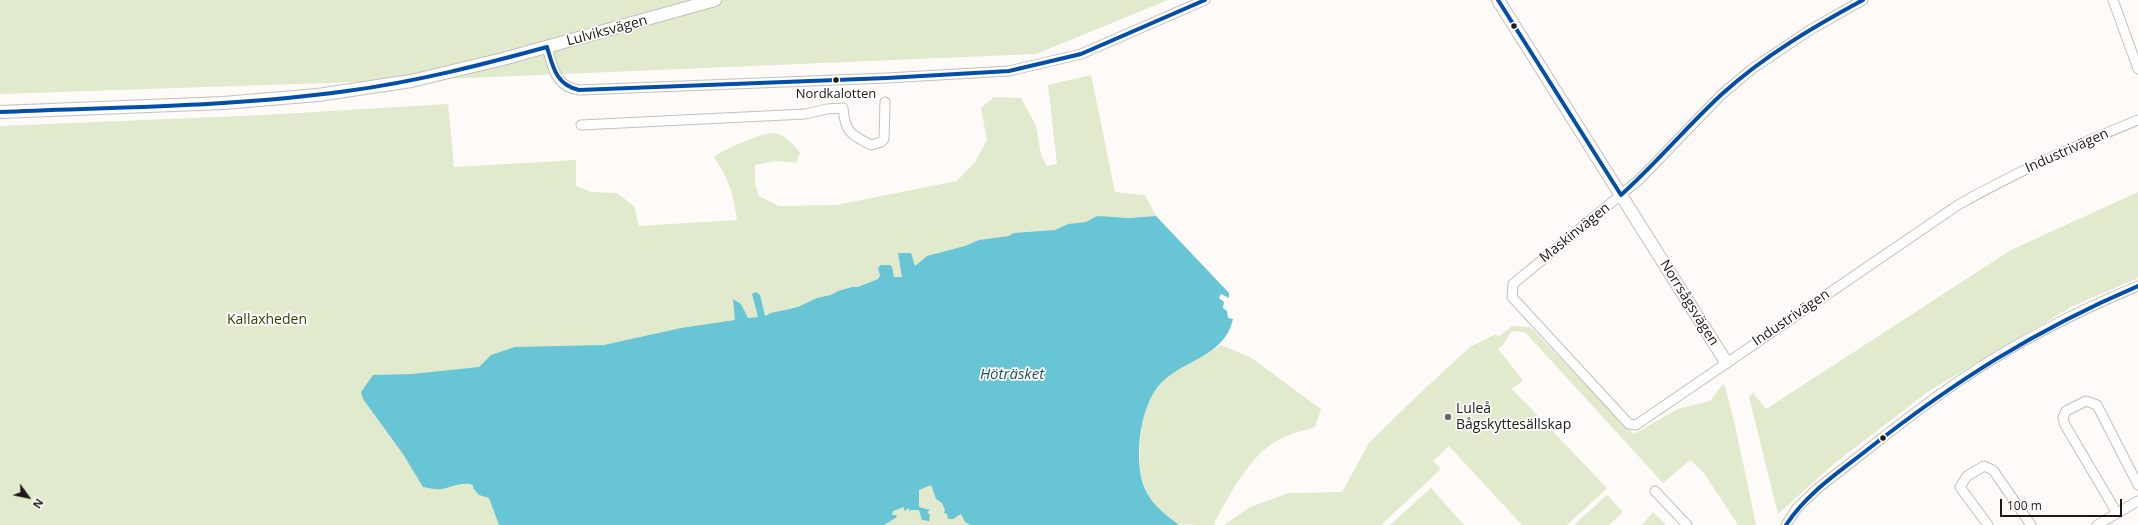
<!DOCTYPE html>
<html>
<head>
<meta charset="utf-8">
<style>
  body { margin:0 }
  #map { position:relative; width:2138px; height:525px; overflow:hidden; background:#fdfaf8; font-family:"Open Sans",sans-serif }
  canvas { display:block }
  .north { position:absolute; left:8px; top:477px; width:40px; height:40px; -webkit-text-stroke:3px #fff; paint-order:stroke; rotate:123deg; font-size:11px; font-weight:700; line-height:16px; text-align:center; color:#201813 }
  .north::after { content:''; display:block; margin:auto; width:14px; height:18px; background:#201813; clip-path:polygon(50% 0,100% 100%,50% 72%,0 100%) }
  .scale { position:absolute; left:2000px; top:499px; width:122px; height:18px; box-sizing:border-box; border:2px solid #201813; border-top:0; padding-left:5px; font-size:12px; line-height:14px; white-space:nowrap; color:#201813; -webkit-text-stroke:3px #fff; paint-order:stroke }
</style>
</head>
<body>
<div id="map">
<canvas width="2138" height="525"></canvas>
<div class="north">N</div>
<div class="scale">100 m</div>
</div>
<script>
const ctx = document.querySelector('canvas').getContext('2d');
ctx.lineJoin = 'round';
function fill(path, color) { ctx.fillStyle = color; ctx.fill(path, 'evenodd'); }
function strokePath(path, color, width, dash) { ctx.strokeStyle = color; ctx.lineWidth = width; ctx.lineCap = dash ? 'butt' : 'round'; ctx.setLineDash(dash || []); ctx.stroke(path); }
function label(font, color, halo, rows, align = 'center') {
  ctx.font = font + ' "Open Sans",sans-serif'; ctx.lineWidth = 3.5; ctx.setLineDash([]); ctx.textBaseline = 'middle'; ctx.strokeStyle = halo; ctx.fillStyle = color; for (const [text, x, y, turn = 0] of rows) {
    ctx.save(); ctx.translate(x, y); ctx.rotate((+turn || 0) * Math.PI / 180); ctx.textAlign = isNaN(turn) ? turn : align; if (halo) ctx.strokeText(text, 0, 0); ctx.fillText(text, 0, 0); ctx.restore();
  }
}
const green = new Path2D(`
  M0,0H1168L1036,54L444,79L0,94Z
  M1091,75L1115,192L1145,195L1156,216L1120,218L1129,525H0V126L264,115L448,104L454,167L576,160V186L591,192L617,193L634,206L639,226L737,220C733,193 729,179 714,157C724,150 733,146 744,142C773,130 778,128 800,152L796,163L775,161L755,165V184L759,196L779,206L836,205L957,181L975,162L987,140L981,108L994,97L1021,98L1036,126L1041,155L1047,166L1057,164L1048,85Z
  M2138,192V278L2071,307L1929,391L1836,462L1778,514L1749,397L1753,393L1766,409L2011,250Z
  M1512,326L1530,327L1634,434L1678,409L1710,401L1724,383L1735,425L1756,525H1738L1704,473L1690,460L1663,483L1525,332L1512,331L1503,345L1498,349L1523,380L1512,389L1607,488L1567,525H1522L1449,446L1433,461L1441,469L1381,525H1224L1250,507L1289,493L1342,492L1369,443L1417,396L1470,347L1496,334L1498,337Z
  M1221,345L1250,357L1321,409L1315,427C1304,431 1290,433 1280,439C1249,455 1232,492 1215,521V525C1207,525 1185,525 1178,524C1174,522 1170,518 1166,515C1137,491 1137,461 1142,426C1144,415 1146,403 1152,394C1167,371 1198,358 1221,345Z
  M1431,488L1464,525H1390Z
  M1607,495L1623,512L1609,525H1574Z
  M1653,512L1666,525H1642Z`);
const water = new Path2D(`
  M1097,216L1128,218L1156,216L1229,293V298L1221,294L1219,298L1224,302L1223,308L1227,311L1228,318L1233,319C1225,356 1185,359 1161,383C1139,405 1132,466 1147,493C1155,507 1167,516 1179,525H971L965,522L961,514L953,519H948L947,514L944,513L945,510L942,503L936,499L931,485L919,490V507L930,510L927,512L930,515L929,521L922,520L919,510H910L909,513V508L904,511V507L893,511L892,515H896L897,517L884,525H499L489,498L479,495L473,488V485C462,481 452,487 442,489C437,490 429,488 423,487L403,454L363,399L361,392L373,375L412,374L479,367L491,355L515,347L604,345L681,328L735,320L733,299L741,304L748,318L758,317L752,294L756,292L760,295L765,316L771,313L798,307L817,298L831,295L838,291L852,287H858L878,279L880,276L878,268L881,265H890L892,267L894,277H902L898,253H911L915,266L927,256L965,246L979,240L1009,236L1014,233L1055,230L1068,224L1086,222Z`);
const street = new Path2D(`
  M1863,0L1810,30L1752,69L1721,95L1640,179L1513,284L1512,297L1629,424L1636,425L1958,205C2016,172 2076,145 2138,120
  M2113,0L2138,69
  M547,47C553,67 555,87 579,90L887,78L1009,71L1081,54L1205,0
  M581,125L805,114L827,109L843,108C845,132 850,134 871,145L881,142L884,139L885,102
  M1655,491L1687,525
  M2117,513L2065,425L2063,418L2066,411L2086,401L2097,405L2138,485
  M1786,525L1797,508L1818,488C1864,453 1908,416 1956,383C2013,344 2075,312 2138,286
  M1988,525L1960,487L1967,476L1984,466L1993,470L2031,525
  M2097,525L2138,501`);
const secondary = new Path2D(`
  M1498,0L1726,362
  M0,112L223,103L318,95L411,81L503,59L715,0`);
const bus1 = new Path2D(`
  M1498,0L1621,195
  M547,47C553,67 556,85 579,90L887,78L1009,71L1081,54L1205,0
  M0,112C115,107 232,107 347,91C415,82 481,65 547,47
  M1621,195C1657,163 1687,126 1722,94C1764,56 1813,27 1863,0
  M1786,525C1807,493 1838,473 1867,450C1955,381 2035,330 2138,286`);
const markers = [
  [1514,26,3.5,"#201813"],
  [836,80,3.5,"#201813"],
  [1448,417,4,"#6d6763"],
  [1883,438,3.5,"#201813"]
];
const busNames = [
  ["Nordkalotten",836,94]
];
const streetNames = [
  ["Lulviksvägen",607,31,-15],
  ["Industrivägen",2067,151,-24],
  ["Maskinvägen",1575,233,-39],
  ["Norrsågsvägen",1689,303,58],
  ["Industrivägen",1791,318,-34]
];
const parkNames = [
  ["Kallaxheden",267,320]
];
const poiNames = [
  ["Luleå",1456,409],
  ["Bågskyttesällskap",1456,425]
];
const waterNames = [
  ["Höträsket",1012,375]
];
fill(green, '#e1eacd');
fill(water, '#68c5d5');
strokePath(street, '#c4bfbc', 11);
strokePath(secondary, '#c4bfbc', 14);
strokePath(street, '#fffefe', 9);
strokePath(secondary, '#fffefe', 12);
strokePath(bus1, '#034ea9', 4);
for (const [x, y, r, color] of markers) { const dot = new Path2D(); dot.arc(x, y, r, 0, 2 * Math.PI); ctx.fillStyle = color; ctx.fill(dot); strokePath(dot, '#fff', 1.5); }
label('13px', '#201813', '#fff', busNames);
label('14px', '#201813', '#fff', streetNames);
label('14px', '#314101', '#fff', parkNames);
label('14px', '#201813', '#fff', poiNames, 'left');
label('italic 15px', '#1f545e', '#fff', waterNames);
</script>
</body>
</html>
